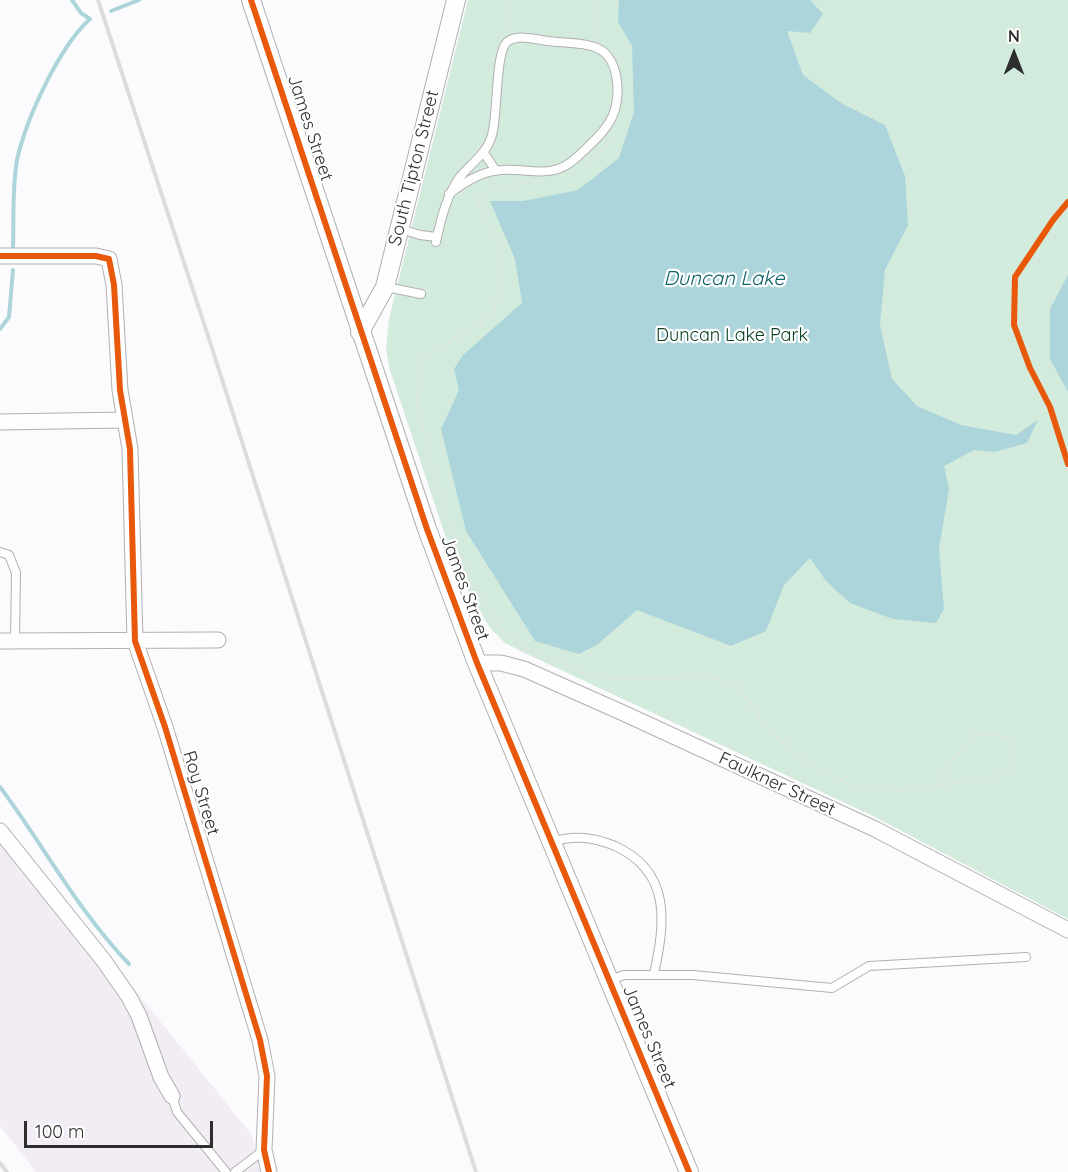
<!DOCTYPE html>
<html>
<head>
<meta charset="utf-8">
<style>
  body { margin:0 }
  #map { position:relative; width:1068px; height:1172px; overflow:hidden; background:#fbfafc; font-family:Quicksand,sans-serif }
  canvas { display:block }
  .north { position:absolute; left:984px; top:24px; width:60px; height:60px; -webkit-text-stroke:4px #fff; paint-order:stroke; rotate:0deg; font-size:16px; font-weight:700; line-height:24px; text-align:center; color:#2f2e2f }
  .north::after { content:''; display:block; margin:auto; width:21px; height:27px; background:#2f2e2f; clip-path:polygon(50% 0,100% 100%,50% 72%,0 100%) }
  .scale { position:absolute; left:24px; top:1121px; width:189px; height:27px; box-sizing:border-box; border:3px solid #2f2e2f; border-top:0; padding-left:8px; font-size:18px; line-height:21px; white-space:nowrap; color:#2f2e2f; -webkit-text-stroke:4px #fff; paint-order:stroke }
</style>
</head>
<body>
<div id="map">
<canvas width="1068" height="1172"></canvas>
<div class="north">N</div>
<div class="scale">100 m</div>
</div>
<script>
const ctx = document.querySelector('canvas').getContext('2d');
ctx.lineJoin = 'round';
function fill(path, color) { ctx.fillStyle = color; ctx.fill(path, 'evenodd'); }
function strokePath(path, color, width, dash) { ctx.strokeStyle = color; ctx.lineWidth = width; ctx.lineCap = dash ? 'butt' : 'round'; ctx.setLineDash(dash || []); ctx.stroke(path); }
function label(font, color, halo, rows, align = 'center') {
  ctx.font = font + ' Quicksand,sans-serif'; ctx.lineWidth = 4.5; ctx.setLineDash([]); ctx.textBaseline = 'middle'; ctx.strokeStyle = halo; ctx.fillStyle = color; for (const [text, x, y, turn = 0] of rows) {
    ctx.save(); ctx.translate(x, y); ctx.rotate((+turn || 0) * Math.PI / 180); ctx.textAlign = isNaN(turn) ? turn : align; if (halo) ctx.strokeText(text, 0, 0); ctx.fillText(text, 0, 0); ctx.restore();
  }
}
const built = new Path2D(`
  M0,823L252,1135L260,1172H36L0,1126Z`);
const green = new Path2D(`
  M468,0H1068V919L875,817L529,655L505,643L490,628L457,571L389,367L386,348L389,319Z`);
const water = new Path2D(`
  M619,0H810L823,14L810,33L787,31L803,75L841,103L885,125L905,176L908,225L885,270L880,325L892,379L917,406L961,425L1016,435L1038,420L1027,443L995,452L974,450L944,466L949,489L939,549L944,609L936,623L893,619L850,603L826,581L810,558L784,585L766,631L731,646L637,610L597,645L579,654L535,641L466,531L441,429L459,390L454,369L463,355L522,303L515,259L490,201H523L578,190L619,158L634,112L632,46L618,22Z
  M1068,275V392L1050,359V309Z`);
const stream = new Path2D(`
  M111,11L139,0
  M13,247C14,219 12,188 17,160C26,119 59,47 90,19L81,13L72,0
  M0,329L9,317L13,270
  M0,787C44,846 78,911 129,964`);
const path = new Path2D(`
  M597,0V39
  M506,31L510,0
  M584,166L613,138L614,133
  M537,182C516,184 494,185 478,201C483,218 490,224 498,238C505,253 497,297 493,314L466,332L424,356L416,395L426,444L440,495L468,576L503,631L522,646L588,675L611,679L712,678L736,684L771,732L810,765L849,784L896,791L989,779L1011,769C1015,734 1007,734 975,735L941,773L935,785`);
const service = new Path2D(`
  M484,153L496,171
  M401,229L420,235L437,237
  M436,242C441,219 446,197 459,178C471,163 487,154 492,135C498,115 495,53 507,42C517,34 536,39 547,41C563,43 583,42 597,48C621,58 622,102 610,121C602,135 588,147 576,158C552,180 531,168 503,170C484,170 463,183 449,194
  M386,287L421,294
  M0,552L9,555L16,573L15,641
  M552,842C575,835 593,837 615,846C672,872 665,923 654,974
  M610,980L624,975H693L832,988L869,966L1026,957
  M172,1096L177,1112L226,1172
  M235,1172L264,1150`);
const minor = new Path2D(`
  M0,256H96L109,259L114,285L120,390L130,449L135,641L165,727L260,1040L267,1076L264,1150L269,1172
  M0,422L125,420
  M0,641L218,640
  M477,663H501L524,669L621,712L875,829L1068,930
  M0,831L104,961L129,997L139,1016L161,1077L172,1096`);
const tertiary = new Path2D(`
  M251,0L427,529L477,663L689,1172
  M360,332L385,287L456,0`);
const rail = new Path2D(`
  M98,0L210,342L476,1172
  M0,1163L7,1172`);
const cycleway = new Path2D(`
  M251,0L427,529L477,663L689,1172
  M1068,202L1053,220L1015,277L1014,325L1030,368L1050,407L1068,464
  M0,256H96L109,259L114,285L120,390L130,449L135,641L165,727L260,1040L267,1076L264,1150L269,1172`);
const streetNames = [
  ["James Street",310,128,72],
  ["South Tipton Street",414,168,-76],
  ["James Street",465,588,70],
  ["Faulkner Street",777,784,25],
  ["Roy Street",201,793,73],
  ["James Street",649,1037,67]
];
const parkNames = [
  ["Duncan Lake Park",732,336]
];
const waterNames = [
  ["Duncan Lake",724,279]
];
fill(built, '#f2edf4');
fill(green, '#d3ebdc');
fill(water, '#acd5db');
strokePath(stream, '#acd5db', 4);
strokePath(service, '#b1b0b1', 10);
strokePath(minor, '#b1b0b1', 17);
strokePath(tertiary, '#b1b0b1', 20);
strokePath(path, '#e2e1e2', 2, [3, 4.5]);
strokePath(service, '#fefeff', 8);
strokePath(minor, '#fefeff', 15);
strokePath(tertiary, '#fefeff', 18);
strokePath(rail, '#dcdcdd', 4);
strokePath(cycleway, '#e8590c', 6);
label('18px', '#2f2e2f', '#fff', streetNames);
label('18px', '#0a4024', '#fff', parkNames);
label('italic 20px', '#0c6169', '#fff', waterNames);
</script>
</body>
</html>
